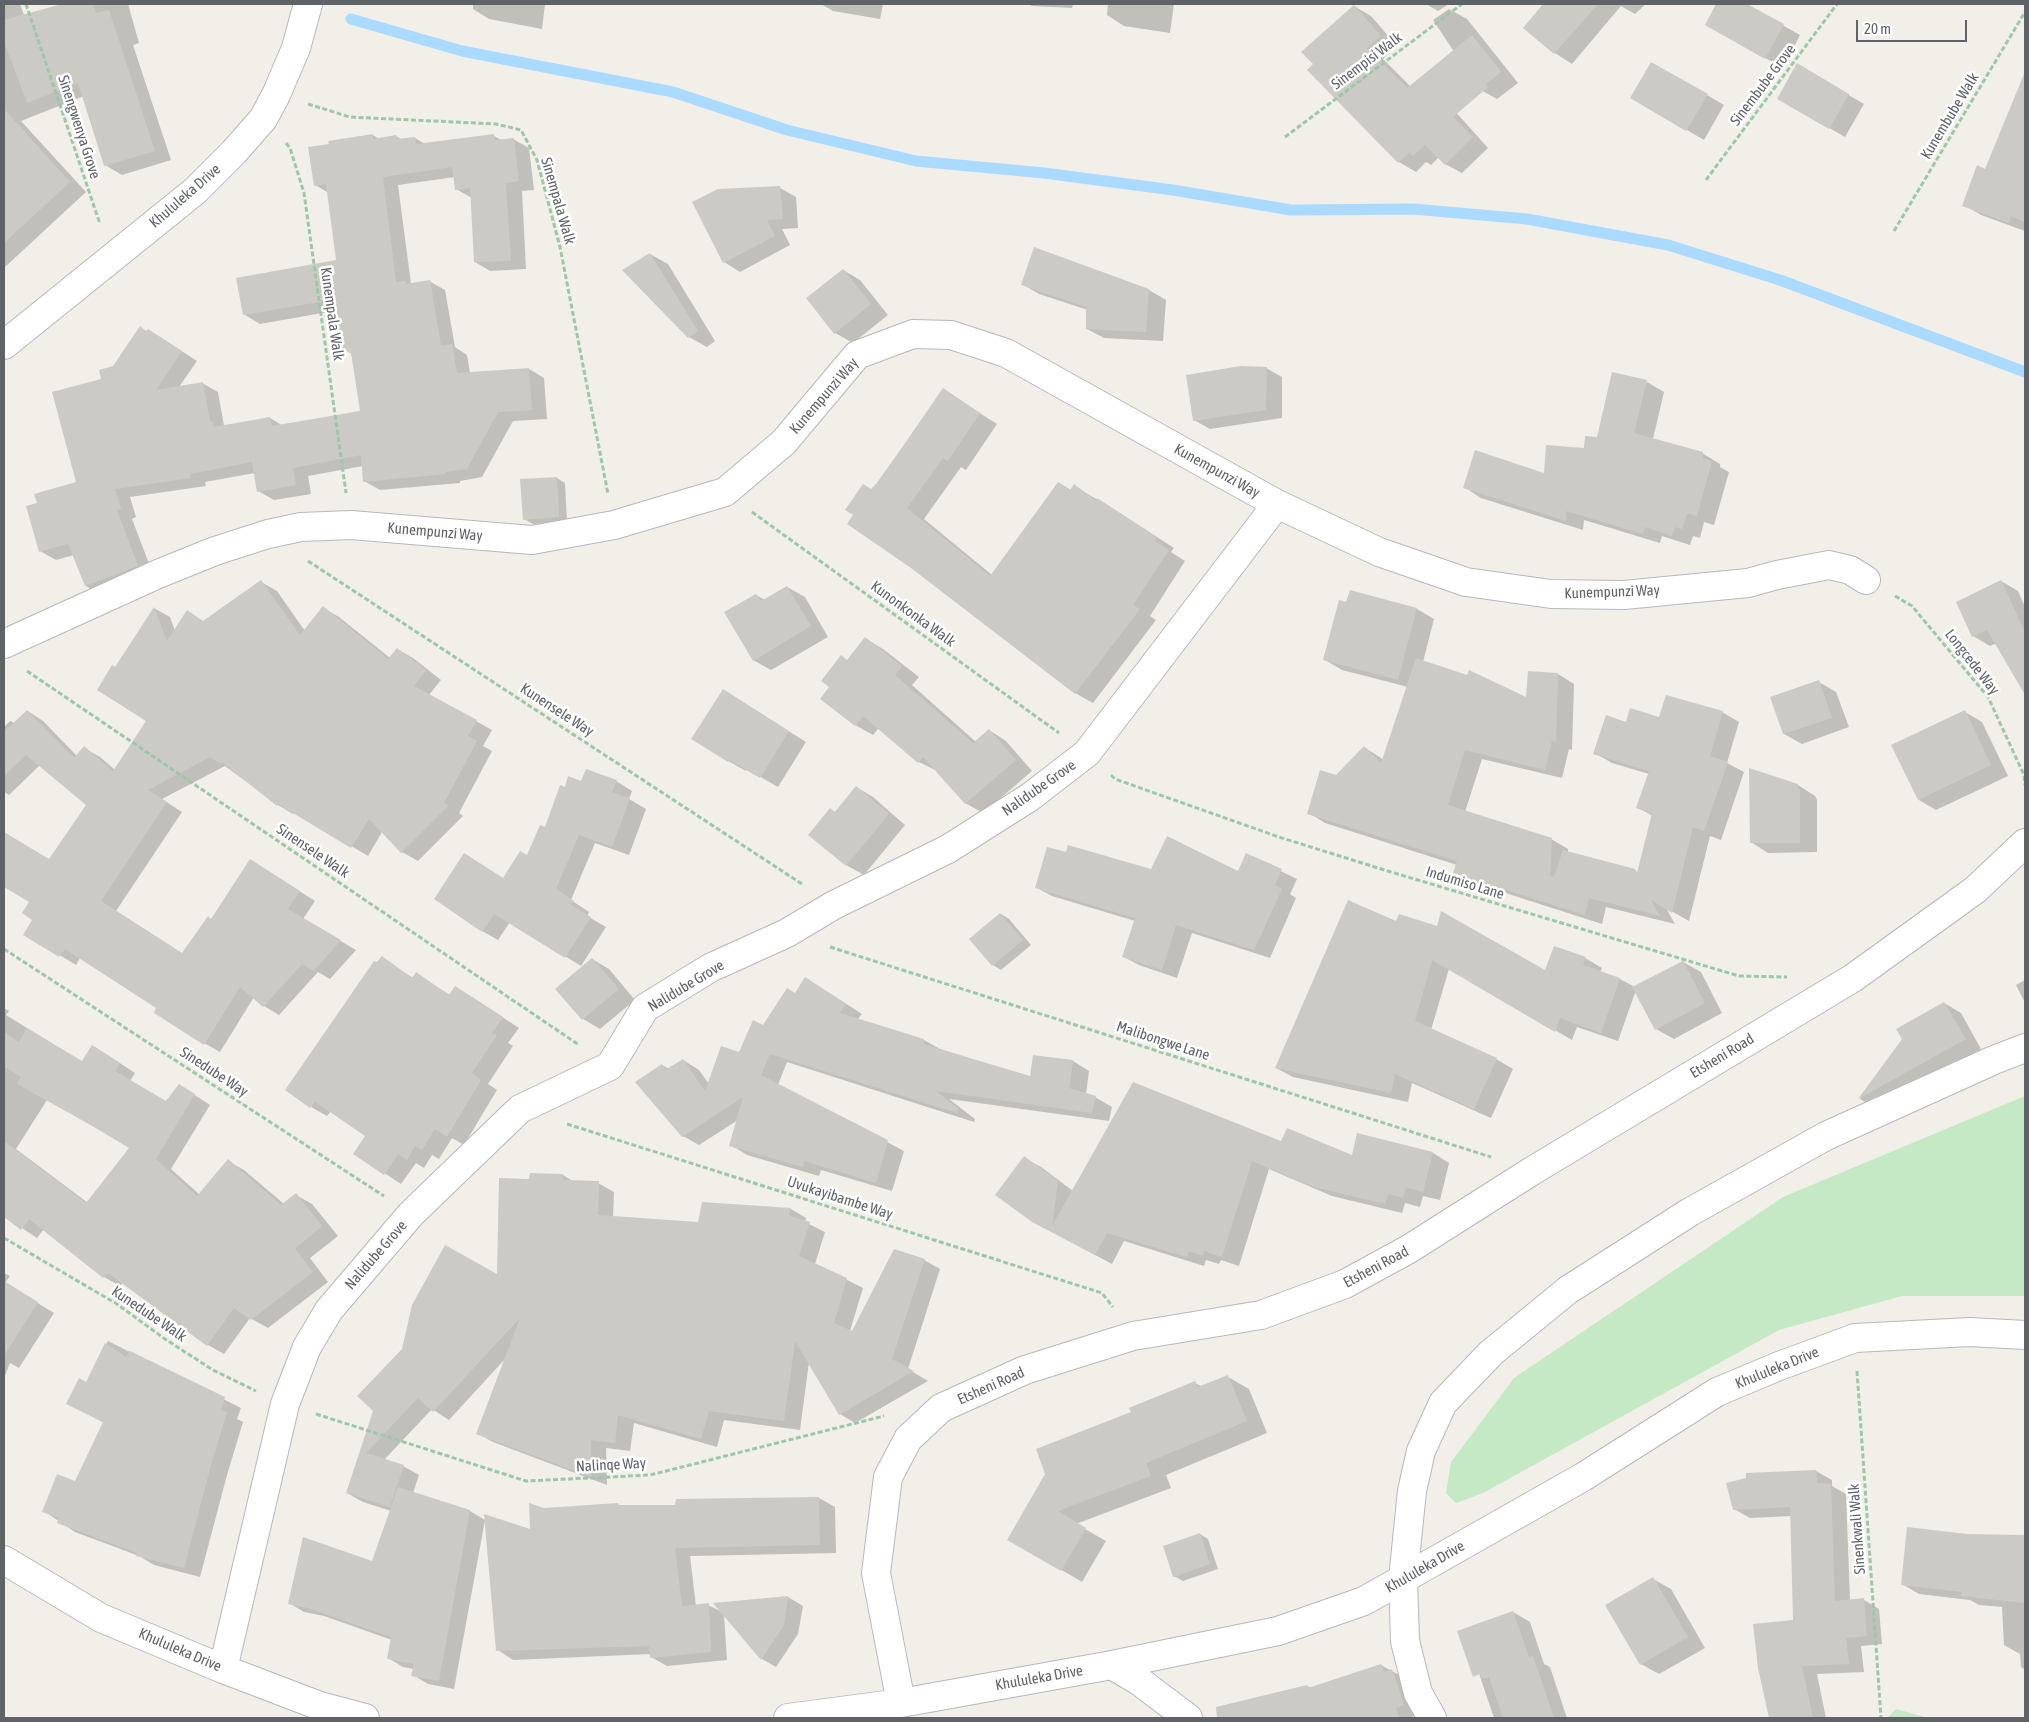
<!DOCTYPE html>
<html>
<head>
<meta charset="utf-8">
<style>
  body { margin:0 }
  #map { position:relative; width:2029px; height:1722px; overflow:hidden; background:#f1efe8; font-family:"Asap Condensed",sans-serif }
  canvas { display:block }
  .frame { position:absolute; inset:0; border:5px solid #5f6368; pointer-events:none }
  .scale { position:absolute; left:1856px; top:20px; width:111px; height:22px; box-sizing:border-box; border:2px solid #5f6368; border-top:0; padding-left:6px; font-size:15px; line-height:18px; white-space:nowrap; color:#5f6368; -webkit-text-stroke:4px #fff; paint-order:stroke }
</style>
</head>
<body>
<div id="map">
<canvas width="2029" height="1722"></canvas>
<div class="frame"></div>
<div class="scale">20 m</div>
</div>
<script>
const ctx = document.querySelector('canvas').getContext('2d');
ctx.lineJoin = 'round';
function fill(path, color) { ctx.fillStyle = color; ctx.fill(path, 'evenodd'); }
function strokePath(path, color, width, dash) { ctx.strokeStyle = color; ctx.lineWidth = width; ctx.lineCap = dash ? 'butt' : 'round'; ctx.setLineDash(dash || []); ctx.stroke(path); }
function label(font, color, halo, rows, align = 'center') {
  ctx.font = font + ' "Asap Condensed",sans-serif'; ctx.lineWidth = 5; ctx.setLineDash([]); ctx.textBaseline = 'middle'; ctx.strokeStyle = halo; ctx.fillStyle = color; for (const [text, x, y, turn = 0] of rows) {
    ctx.save(); ctx.translate(x, y); ctx.rotate((+turn || 0) * Math.PI / 180); ctx.textAlign = isNaN(turn) ? turn : align; if (halo) ctx.strokeText(text, 0, 0); ctx.fillText(text, 0, 0); ctx.restore();
  }
}
const green = new Path2D(`
  M2025,1096V1296H1902L1779,1330L1483,1493L1456,1503L1446,1493L1451,1462L1514,1378L1783,1197Z
  M1896,1709L1928,1718H1887Z`);
const shadow = new Path2D(`
  M4,4H20L24,15L67,4H128L139,43L133,45L171,160L122,175L105,165L84,96L21,121L86,192L4,268Z
  M473,4H545L542,29L489,19L473,9Z
  M821,4H883L880,19L833,11Z
  M1028,4H1073L1072,8L1032,6Z
  M1108,4H1174L1170,33L1124,26L1107,15Z
  M1426,4H1449L1438,11Z
  M1545,4H1646L1635,14L1621,6L1572,64L1555,53L1525,27Z
  M1718,4H1745L1800,35L1783,68L1706,25Z
  M1354,6L1371,16L1397,46L1383,59L1411,87L1436,90L1488,148L1462,173L1445,164L1439,157L1431,165L1426,162L1416,172L1399,162Z
  M1449,9L1467,19L1518,83L1497,99L1479,89L1433,20Z
  M1652,63L1724,105L1704,140L1632,98Z
  M1797,65L1864,104L1845,137L1779,99Z
  M373,135L379,139L396,136L402,140L415,138L425,144L494,136L503,141L513,139L529,148L534,190L522,191L526,269L490,271L475,262L472,198L456,189L455,177L398,185L411,284L429,281L445,290L455,347L467,355L470,373L529,369L544,378L547,419L513,421L482,477L460,481V483L380,490L364,481L363,466L308,476L311,494L274,500L258,491L255,473L205,482L206,486L130,497L136,517L132,519L153,574L101,595L86,586L74,555L56,560L40,551L78,483L103,380L114,368L163,339L197,361L179,387L202,383L218,392L224,426L270,418L283,426L362,412L352,354L332,343L328,312L260,324L245,315L338,261L329,193L315,185Z
  M2023,184L2025,185V231L1981,215L1964,205Z
  M780,188L796,197L798,228L782,229L790,245L740,272L724,262L694,203Z
  M1035,249L1149,290L1166,300L1163,341L1104,338L1087,329L1088,310L1039,294L1022,284Z
  M650,254L668,264L715,341L707,347L689,337Z
  M843,270L860,280L888,315L853,343L835,333Z
  M1266,368L1282,377V418L1210,429L1194,420Z
  M1647,382L1664,392L1653,439L1702,453L1720,464V467L1729,472L1714,525L1704,522L1700,538L1693,536L1690,545L1662,536L1660,543L1584,520L1583,530L1481,498L1464,487L1545,474L1586,450L1598,439Z
  M943,390L997,424L966,470L961,467L924,519L992,575L1059,483L1071,490L1074,486L1115,510L1174,548L1171,552L1185,561L1150,616L1156,620L1093,703L1075,693L872,490Z
  M557,478L565,483L567,522L533,524L524,519Z
  M2001,581L2018,591L2025,607V692L1997,643L1990,646L1973,636Z
  M261,582L277,591L305,631L323,608L339,617L390,658L397,649L413,658L441,680L429,695L492,730L483,746L492,751L459,813L463,816L418,861L402,852L382,832L368,856L295,812L293,814L278,805L225,766L162,799L182,812L116,911L183,954L212,920L266,870L315,901L303,919L356,950L330,979L318,972L279,1015L264,1006L254,997L220,1052L204,1043L158,1008L80,958L76,965L25,934L34,920L30,902L4,885V833L49,861L88,805L40,765L9,795L4,792V727L10,721L15,723L28,711L43,721L77,756L84,748L100,757L115,770L148,721L115,668L154,608L170,617L175,631L204,621Z
  M787,587L805,597L828,637L771,670L753,660L756,595L765,600Z
  M1350,592L1417,609L1434,619L1423,662L1527,699L1558,674L1574,684L1572,750L1569,749L1562,778L1482,759L1465,812L1551,839L1568,849V852L1638,872L1653,816L1638,808L1649,774L1612,763L1595,753L1627,724L1722,712L1739,722L1727,763L1744,772L1721,840L1710,836L1689,921L1666,908L1675,924L1606,907L1602,924L1471,882L1455,872L1457,865L1325,823L1309,813L1337,777L1364,747L1384,760L1408,687L1342,670L1325,660Z
  M866,639L883,649L919,677L912,685L976,742L989,730L1006,741L1032,771L983,813L965,803L937,771L919,762L879,728L873,735L855,725L848,661Z
  M1819,682L1836,692L1849,727L1802,744L1784,734Z
  M740,701L806,742L778,787L747,769L746,771L728,761Z
  M1965,712L1982,722L2008,776L1936,810L1919,800Z
  M616,781L632,791L629,799L646,809L629,855L595,843L571,900L589,912L587,916L606,927L581,966L510,922L498,940L482,931L465,854L504,879L527,857L546,829L565,788L582,782Z
  M1798,785L1815,796L1817,800V852L1768,853L1751,842Z
  M856,787L873,797L905,825L864,875L846,865L835,812Z
  M1246,854L1297,879L1290,894L1296,898L1270,958L1192,933L1177,978L1139,965L1124,957L1135,921L1052,896L1037,888L1152,870L1238,872Z
  M1001,914L1009,919L1031,945L1001,970L993,965Z
  M1397,923L1546,972L1585,958L1602,968L1600,972L1620,979L1635,987L1683,962L1701,972L1722,1013L1674,1039L1656,1029L1636,990L1618,1041L1577,1027L1572,1040L1449,969L1431,1030L1496,1059L1513,1069L1491,1118L1412,1083L1408,1102L1293,1077L1276,1068Z
  M382,958L413,978L416,974L450,995L472,997L519,1028L508,1043L513,1046L488,1084L497,1090L464,1145L452,1138L439,1159L432,1155L424,1168L416,1163L401,1184L354,1153L366,1136L331,1111L327,1116L311,1107Z
  M592,959L609,969L635,1000L600,1029L583,1019Z
  M806,978L862,1014L858,1019L924,1040L940,1049L1031,1078L1073,1061L1089,1071L1086,1094L1095,1097L1112,1107L1109,1121L949,1099L975,1119L974,1122L787,1062L778,1085L904,1151L892,1191L821,1170L819,1176L747,1155L731,1145L738,1120L699,1145L683,1136L662,1065L669,1069L683,1060L699,1070L709,1084L796,994Z
  M2025,980V1003L2016,985Z
  M1944,1003L1961,1013L1981,1049L1875,1108L1860,1099L1904,1039Z
  M4,1008L9,1011L6,1015L82,1062L93,1046L109,1056L135,1073L130,1081L166,1102L179,1085L210,1105L171,1169L200,1195L228,1161L244,1170L284,1204L296,1195L312,1204L338,1236L310,1258L328,1282L268,1328L250,1318L224,1354L208,1345L123,1282L120,1286L104,1277L44,1229L37,1238L4,1216ZM47,1100L131,1148L88,1203L16,1149Z
  M1358,1134L1433,1153L1449,1163L1440,1200L1423,1196L1420,1207L1405,1203L1402,1213L1332,1196L1269,1169L1239,1266L1221,1260L1219,1264L1206,1260L1204,1266L1124,1241L1112,1264L1050,1231L1024,1158L1041,1167L1073,1191L1282,1143L1353,1157Z
  M563,1175L574,1182L598,1183L614,1192L613,1218L699,1223L791,1209L806,1218L805,1222L825,1232L815,1264L863,1288L850,1331L852,1332L924,1260L940,1269L908,1369L928,1381L855,1423L840,1414L809,1362L800,1430L724,1420L717,1447L634,1423L630,1451L606,1448L607,1485L493,1442L477,1433L505,1359L449,1420L432,1409L384,1460L403,1466L419,1475L413,1493L470,1511L485,1520L454,1689L428,1684L413,1675L414,1669L403,1667L388,1658L392,1640L324,1616L304,1612L289,1603L373,1562L391,1511L363,1502L347,1493L375,1411L498,1276L531,1180Z
  M4,1273L10,1276L5,1283L54,1313L19,1368L10,1363L4,1378Z
  M108,1341L241,1408L237,1419L243,1422L227,1475L200,1577L154,1565L139,1556L75,1532L44,1511L76,1483L104,1423L67,1403L86,1384Z
  M1228,1377L1249,1389L1267,1433L1166,1475L1171,1488L1076,1524L1106,1541L1082,1582L1009,1539L1047,1474L1133,1413L1195,1383L1203,1387Z
  M1816,1471L1832,1480V1486L1846,1494L1850,1601L1864,1600L1879,1609L1882,1644L1861,1646L1864,1672L1817,1674L1826,1718H1770L1760,1668L1794,1621L1791,1516L1750,1518L1734,1509L1747,1478V1474Z
  M819,1498L835,1507L836,1553L690,1556L696,1606L708,1605L722,1612L715,1604L788,1597L803,1606L798,1634L776,1667L762,1659L724,1615L727,1660L667,1666L651,1657V1654L513,1660L498,1650L532,1531L544,1509L618,1504L621,1506H677Z
  M1200,1534L1208,1539L1218,1569L1183,1581L1174,1576Z
  M1967,1535L2025,1537V1670L2021,1667L2020,1654L2004,1645L2002,1607L1979,1605L1970,1600L1919,1594L1902,1584Z
  M1653,1579L1671,1589L1705,1648L1659,1674L1641,1664Z
  M1513,1612L1530,1622L1544,1664L1550,1667L1567,1718H1494L1464,1629Z
  M1381,1665L1408,1680L1419,1714L1411,1717V1718H1253L1249,1700L1307,1686L1311,1688Z`);
const stream = new Path2D(`
  M351,19L462,51L673,92L787,130L916,161L1044,173L1173,190L1291,210L1413,209L1527,219L1668,245L1780,280L2025,372`);
const building = new Path2D(`
  M62,4H93L96,13L109,10L155,151L104,166L78,83L27,103L4,42V20Z
  M1543,4H1598L1554,54L1523,28Z
  M1716,4H1747L1784,24L1765,59L1705,25Z
  M1354,5L1381,36L1367,48L1407,88L1472,35L1501,72L1486,84L1488,87L1453,117L1473,137L1445,165L1425,145L1413,156L1409,153L1398,163L1307,70L1313,64L1301,52Z
  M1651,62L1708,94L1686,131L1630,98Z
  M1797,63L1849,94L1829,129L1777,99Z
  M2024,74L2025,222L2011,216L2009,223L1962,206L1977,165L1985,169Z
  M4,109L70,182L4,243Z
  M373,134V139L396,135L397,139L415,137L416,144L494,134L495,140L514,138L519,181L506,183L511,261L474,262L470,188L455,190L452,167L383,177L396,282L406,281V284L430,280L441,346L452,344L457,373L529,368L532,410L498,412L467,469L445,472V474L363,482L361,455L293,468L296,485L257,492L252,462L190,474L191,478L115,489L121,509L117,510L138,566L85,586L68,544L39,552L26,506L37,503L34,494L76,482L52,392L101,379L99,370L113,366L140,326L146,331L148,329L182,351L156,390L203,382L210,421H212L214,427L270,417L272,426L360,411L351,353L331,344L325,301L243,315L236,278L336,260L326,184L314,186L308,147L329,144L328,141Z
  M780,186L783,219L767,220L775,236L723,263L692,202L718,189Z
  M1034,247L1149,289L1146,332L1086,329V307L1021,285Z
  M650,253L698,331L688,338L622,270Z
  M843,269L871,304L834,334L806,298Z
  M1241,366L1267,367L1266,410L1193,421L1186,375Z
  M1612,372L1647,380L1634,433L1703,452V458L1712,461L1697,516L1687,513L1682,529L1675,527L1672,536L1645,527L1643,534L1566,511V521L1463,488L1475,450L1544,473L1546,445L1584,448L1585,436L1597,437Z
  M943,388L980,413L948,461L943,458L907,508L990,576L1058,482L1070,490L1074,484L1096,501L1097,498L1157,537L1155,541L1169,550L1133,605L1140,609L1075,694L911,568L847,524L853,515L845,510L863,484L871,489L879,481Z
  M557,477L559,517L523,520L520,479Z
  M261,580L300,635L323,606L388,659L397,648L426,670L414,686L477,720L468,736L477,741L444,803L448,806L401,853L369,819L351,848L278,804L277,806L222,762L221,764L210,757L148,790L167,802L101,901L182,953L208,916L211,919L250,859L300,891L288,909L341,940L314,971L302,964L263,1007L240,987L204,1045L154,1013L156,1008L65,949L59,957L23,935L32,920L22,913L29,902L4,887V832L49,859L86,805L26,755L4,776V732L27,710L74,758L84,746L113,771L146,721L97,690L112,665L115,667L154,607L167,641L187,610L203,621Z
  M2001,580L2025,632V695L1987,630L1972,637L1956,602Z
  M787,586L811,626L753,661L724,612L756,594L761,601Z
  M1350,590L1417,608L1398,680L1323,660L1339,600L1346,602Z
  M865,637L902,666L895,675L973,743L989,729L1016,760L965,804L923,757L918,763L863,716L855,726L820,699L829,687L821,681L841,655L847,660Z
  M1416,658L1467,675L1469,670L1526,697L1528,671L1558,673L1556,742L1552,740L1545,770L1465,750L1448,805L1552,838L1550,876L1554,877L1563,850L1635,869L1637,873L1652,813L1636,808L1649,771L1593,754L1606,715L1626,722L1630,708L1659,717L1666,695L1723,711L1710,756L1728,762L1704,831L1693,827L1672,913L1651,900L1660,916L1589,898L1585,915L1453,873L1457,861L1307,814L1320,770L1336,775L1364,746L1381,763Z
  M1819,680L1832,718L1783,734L1770,697Z
  M723,689L789,731L760,778L729,760L728,762L691,739Z
  M1965,710L1991,765L1918,800L1891,745Z
  M1749,768L1798,784V789H1800V843H1750Z
  M586,769L617,780L612,792L630,798L612,847L579,835L556,889L574,901L571,905L591,917L565,958L494,914L482,932L434,899L464,853L503,878L520,851L527,855L540,825L545,827L560,785L565,787L568,776L581,781Z
  M856,786L889,814L846,866L808,835L830,808L835,812Z
  M1167,836L1238,871L1246,853L1282,869L1275,885L1282,889L1254,950L1176,925L1162,970L1122,957L1135,918L1035,888L1047,847L1066,852L1068,845L1151,869Z
  M1348,900L1396,921L1399,914L1437,926L1441,911L1545,970L1554,946L1586,957L1583,965L1620,978L1601,1033L1560,1018L1555,1032L1432,960L1415,1021L1497,1058L1474,1109L1395,1074L1391,1093L1275,1068Z
  M1000,913L1023,940L992,966L969,939Z
  M382,956L412,978L416,972L449,995L455,986L503,1017L492,1033L497,1035L472,1073L481,1080L447,1137L435,1129L422,1150L415,1146L407,1160L398,1154L384,1175L353,1154L365,1136L314,1101L310,1108L285,1090L374,961L377,962Z
  M592,958L619,989L582,1020L555,989Z
  M1683,961L1705,1003L1655,1030L1632,987Z
  M805,977L846,1004L840,1013L924,1039L923,1044L1030,1076L1033,1055L1073,1060L1069,1088L1096,1096L1092,1113L936,1091L959,1109L957,1113L770,1054L761,1075L888,1140L876,1183L804,1161L803,1167L729,1146L743,1097L682,1137L635,1082L662,1064L665,1070L683,1059L705,1091L721,1046L739,1052L753,1020L763,1025L787,988L795,993Z
  M1944,1002L1966,1039L1858,1099L1902,1039L1896,1029Z
  M27,1028L82,1061L92,1045L120,1063L115,1071L166,1101L179,1084L195,1094L156,1159L197,1196L228,1159L281,1205L296,1193L322,1226L295,1249L313,1272L251,1320L234,1308L207,1346L108,1273L103,1278L29,1219L21,1230L4,1217V1141L86,1203L129,1148L89,1124L17,1084L21,1077L4,1066V1032L19,1042Z
  M1133,1082L1281,1141L1287,1128L1352,1155L1357,1133L1433,1152L1423,1192L1406,1187L1403,1198L1388,1194L1385,1204L1314,1187L1252,1161L1222,1257L1204,1251L1203,1256L1189,1251L1187,1257L1107,1233L1095,1255L1032,1222L995,1195L1024,1156L1058,1181L1052,1226Z
  M530,1173L563,1174V1180L599,1181L598,1215L698,1222L702,1202L791,1208L789,1216L810,1222L799,1256L847,1278L834,1323L852,1331L894,1249L925,1259L892,1359L914,1371L839,1415L795,1341L784,1421L709,1411L701,1439L618,1415L615,1443L591,1440V1477L476,1434L520,1318L433,1412L418,1398L366,1453L404,1465L390,1507L346,1493L373,1411L357,1396L402,1349L412,1305L445,1245L497,1274L499,1178L529,1179Z
  M4,1281L38,1302L4,1356Z
  M105,1343L126,1357L130,1351L225,1397L221,1410L227,1412L211,1465L184,1568L136,1556L137,1553L57,1523L59,1518L42,1512L57,1474L75,1481L103,1422L66,1404L79,1378L86,1382Z
  M1228,1375L1247,1421L1146,1463L1151,1476L1058,1511L1086,1528L1061,1571L1007,1540L1045,1474L1036,1449L1131,1412L1129,1408L1195,1381L1198,1387Z
  M1816,1470L1817,1483L1831,1484L1835,1601L1864,1598L1867,1636L1846,1638L1849,1664L1802,1666L1813,1718H1769L1758,1668L1753,1624L1793,1620L1790,1507L1733,1510L1726,1483L1746,1478V1473Z
  M398,1487L470,1510L439,1681L411,1676L414,1664L387,1659L391,1637L308,1608L288,1604L303,1537L372,1561Z
  M819,1497L820,1545L675,1548L682,1606L709,1603L711,1652L650,1658L649,1646L496,1651L484,1514L530,1529L529,1503L544,1508L618,1503V1505H675L676,1499Z
  M1907,1527L1967,1534L2025,1535V1603L1961,1596L1962,1592L1901,1585Z
  M1200,1533L1210,1564L1173,1577L1163,1546Z
  M1653,1577L1688,1637L1640,1665L1605,1605Z
  M788,1596L784,1625L761,1660L713,1603Z
  M1513,1611L1529,1657L1533,1656L1554,1718H1503L1489,1677L1481,1679L1480,1674L1473,1677L1457,1631Z
  M1381,1664L1384,1672L1392,1669L1404,1705L1396,1708L1399,1718H1217L1216,1707L1307,1685L1308,1688Z`);
const path = new Path2D(`
  M26,4L100,224
  M308,104L350,117L496,124L521,130L537,160L560,247L608,494
  M1285,137L1462,4
  M286,143L290,148L304,193L346,493
  M1706,180L1837,4
  M1894,231L2025,12
  M752,512L1059,733
  M308,561L802,884
  M1895,596L1912,606L1988,697L2024,775L2025,785
  M27,671L579,1045
  M1111,775L1115,779L1276,836L1381,869L1739,976L1787,977
  M830,947L1491,1157
  M4,949L384,1196
  M567,1124L1102,1293L1113,1307
  M4,1238L117,1304L165,1339L213,1370L256,1391
  M1857,1371L1881,1718
  M316,1414L526,1481L650,1475L884,1416`);
const minor = new Path2D(`
  M4,345L195,191L234,152L263,119L276,95L296,48L308,4
  M4,644L158,574L215,551L268,534L301,527L351,525L532,540L614,525L725,492L784,442L857,355L913,334L951,335L1006,353L1277,504L1379,552L1466,582L1551,594L1624,595L1748,583L1777,575L1829,565L1850,570L1866,580
  M4,1560L101,1618L223,1669L320,1706L365,1718
  M1112,1665L1139,1681L1188,1718
  M223,1669L285,1404L307,1347L329,1310L411,1214L520,1109L610,1066L645,1008L710,968L787,933L834,905L948,849L1030,797L1087,753L1277,504
  M901,1703L876,1573L888,1477L908,1439L941,1408L1025,1370L1133,1336L1261,1315L1345,1284L1409,1249L1532,1171L1853,978L1975,890L2025,843
  M788,1718L901,1703L1112,1665L1278,1631L1364,1601L1583,1477L1717,1392L1779,1366L1855,1338L1970,1332L2025,1335
  M1432,1718L1418,1693L1405,1641L1403,1579L1412,1491L1421,1451L1443,1403L1491,1353L1568,1290L1690,1212L1826,1136L1994,1060L2025,1048`);
const streetNames = [
  ["Sinempisi Walk",1367,61,-37],
  ["Sinembube Grove",1763,85,-53],
  ["Kunembube Walk",1950,116,-59],
  ["Sinengwenya Grove",79,127,72],
  ["Khululeka Drive",185,196,-41],
  ["Sinempala Walk",558,201,74],
  ["Kunempala Walk",332,314,82],
  ["Kunempunzi Way",824,396,-49],
  ["Kunempunzi Way",1217,471,29],
  ["Kunempunzi Way",435,532,5],
  ["Kunempunzi Way",1612,592,-2],
  ["Kunonkonka Walk",913,614,36],
  ["Longcede Way",1972,662,52],
  ["Kunensele Way",557,710,33],
  ["Nalidube Grove",1039,788,-35],
  ["Sinensele Walk",313,851,34],
  ["Indumiso Lane",1465,883,17],
  ["Nalidube Grove",686,986,-31],
  ["Malibongwe Lane",1163,1041,18],
  ["Etsheni Road",1722,1056,-31],
  ["Sinedube Way",214,1072,33],
  ["Uvukayibambe Way",840,1198,18],
  ["Nalidube Grove",376,1255,-49],
  ["Etsheni Road",1376,1267,-28],
  ["Kunedube Walk",149,1314,34],
  ["Khululeka Drive",1777,1368,-22],
  ["Etsheni Road",991,1386,-24],
  ["Nalinqe Way",611,1465,-3],
  ["Sinenkwali Walk",1857,1529,-94],
  ["Khululeka Drive",1425,1567,-30],
  ["Khululeka Drive",180,1650,23],
  ["Khululeka Drive",1039,1678,-10]
];
fill(green, '#c5e8c5');
fill(shadow, '#0003');
strokePath(stream, '#aadaff', 11);
fill(building, '#cccac5');
strokePath(minor, '#b5b8bc', 30);
strokePath(path, '#9cc7a9', 3, [5, 2.5]);
strokePath(minor, '#fff', 28);
label('15px', '#5f6368', '#fff', streetNames);
</script>
</body>
</html>
